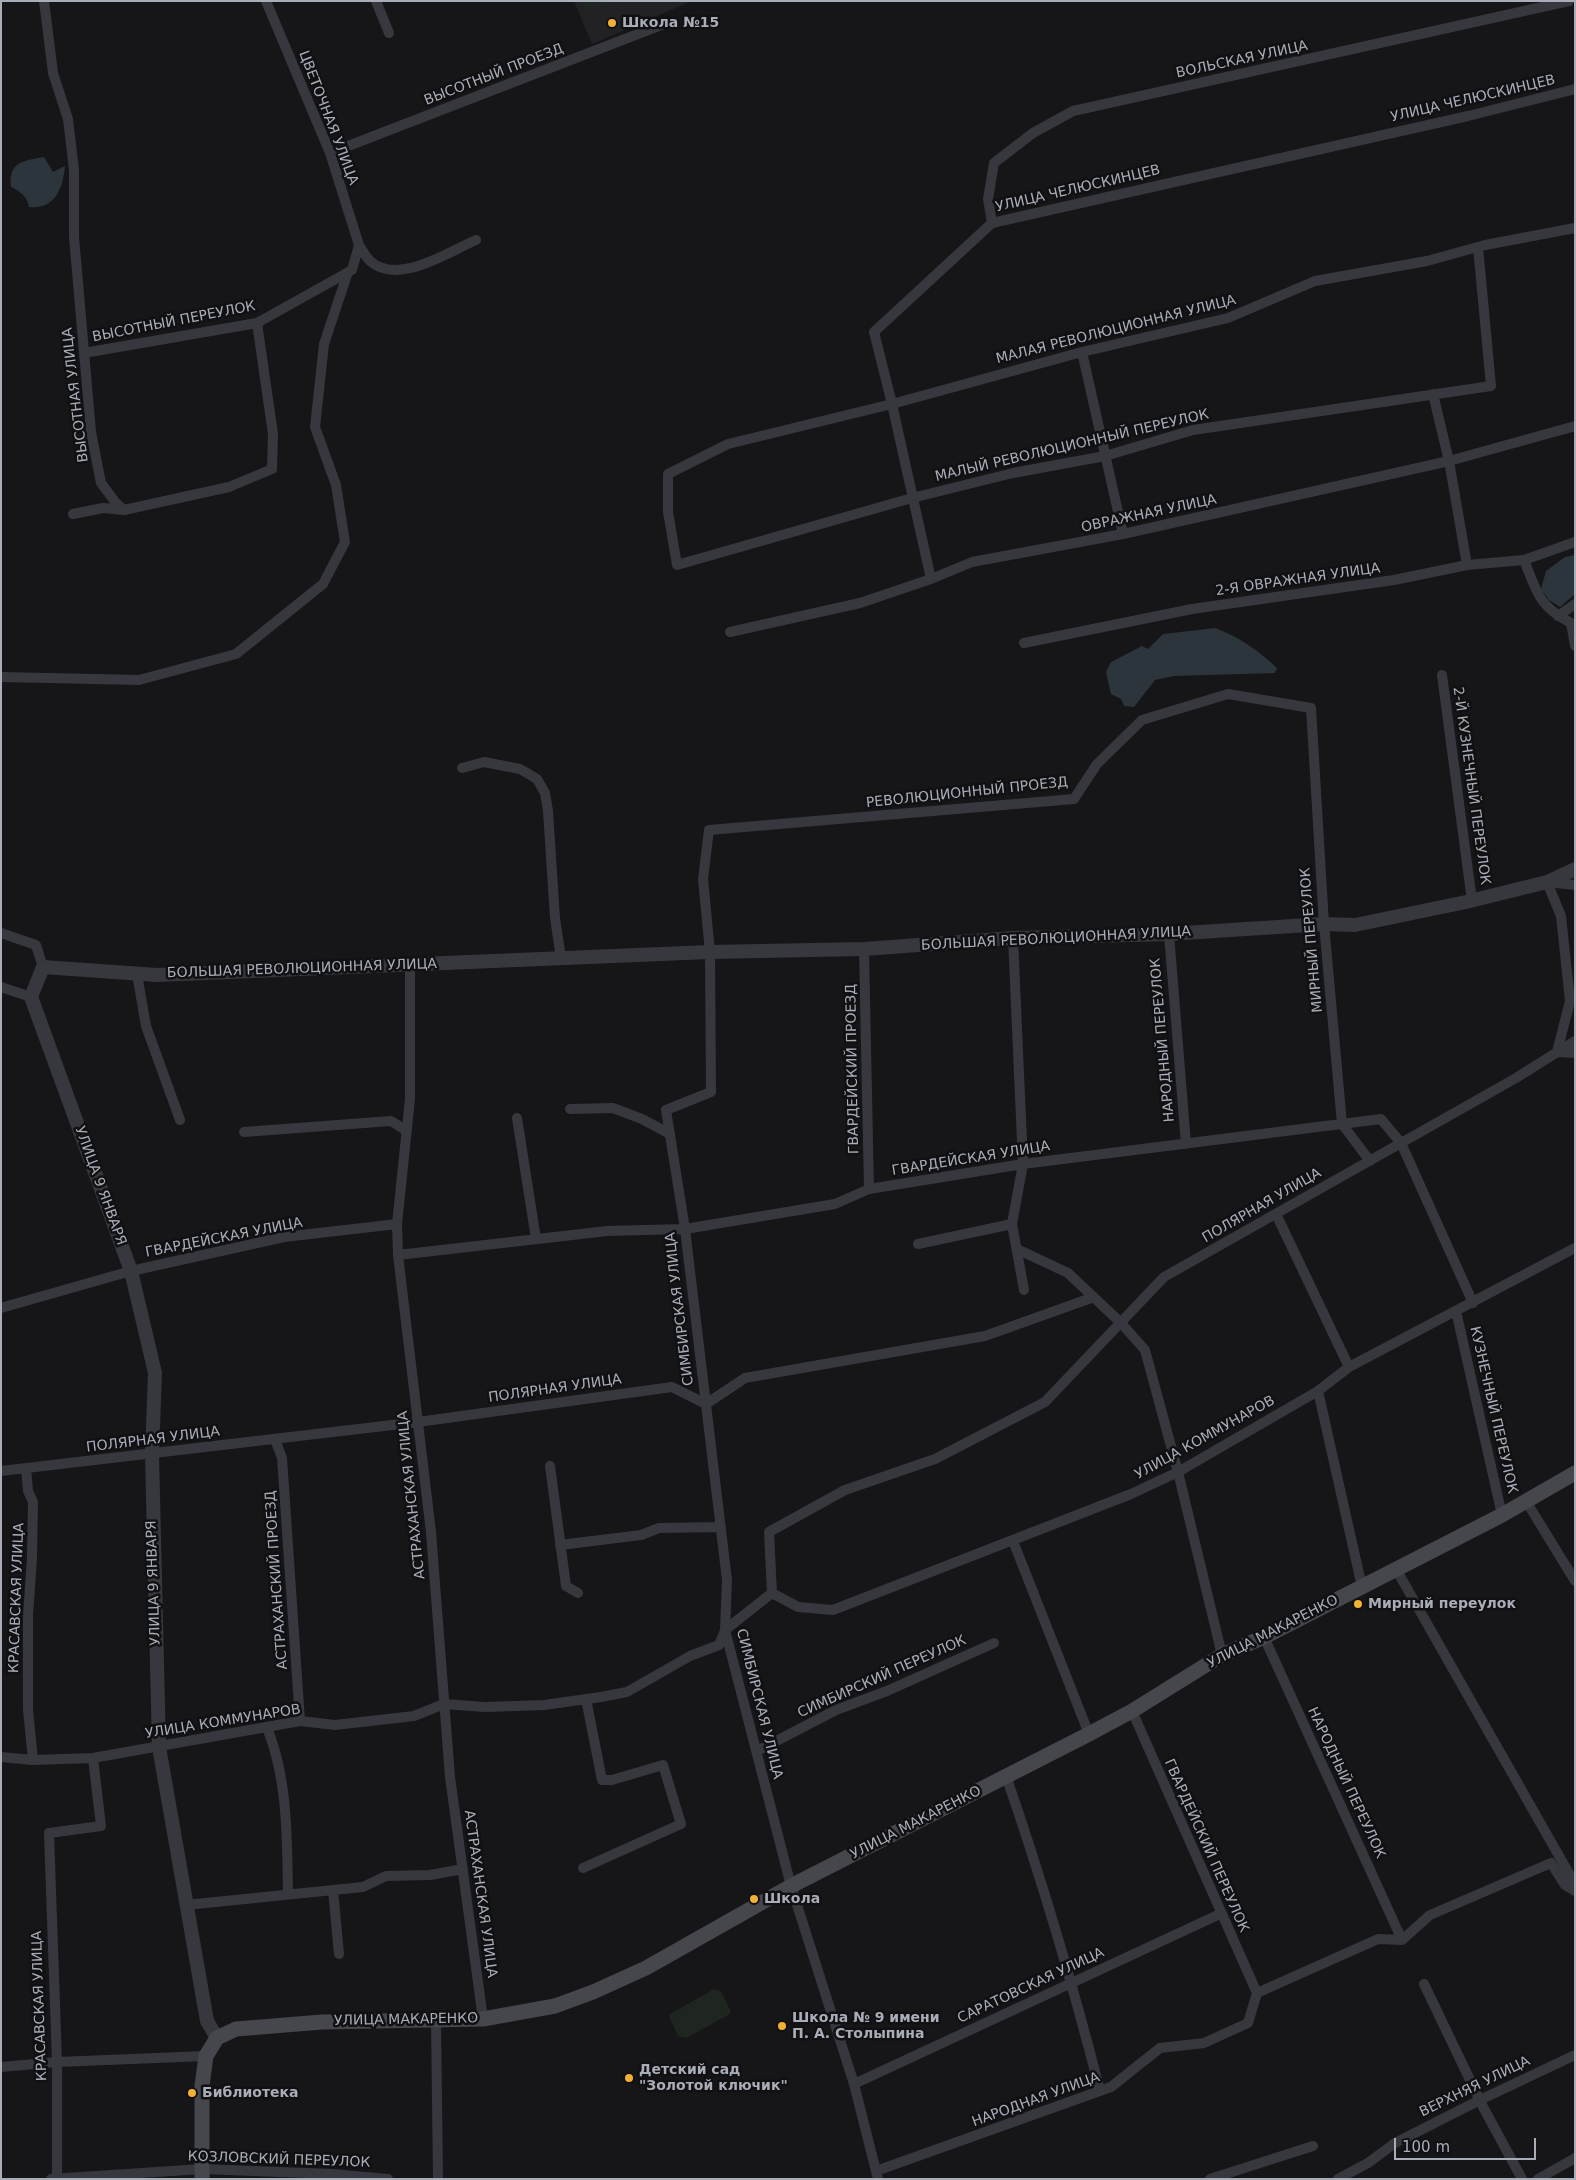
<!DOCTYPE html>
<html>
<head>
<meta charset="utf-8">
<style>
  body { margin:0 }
  #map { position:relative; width:1576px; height:2180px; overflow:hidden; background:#161618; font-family:"DejaVu Sans",sans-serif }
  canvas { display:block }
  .frame { position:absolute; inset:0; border:2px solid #a8adb8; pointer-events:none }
  .scale { position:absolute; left:1394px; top:2138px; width:142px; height:22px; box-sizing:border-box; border:2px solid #a8adb8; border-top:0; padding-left:6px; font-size:15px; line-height:18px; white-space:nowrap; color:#a8adb8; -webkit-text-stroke:4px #111113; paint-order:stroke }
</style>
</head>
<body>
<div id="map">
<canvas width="1576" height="2180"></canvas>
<div class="frame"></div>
<div class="scale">100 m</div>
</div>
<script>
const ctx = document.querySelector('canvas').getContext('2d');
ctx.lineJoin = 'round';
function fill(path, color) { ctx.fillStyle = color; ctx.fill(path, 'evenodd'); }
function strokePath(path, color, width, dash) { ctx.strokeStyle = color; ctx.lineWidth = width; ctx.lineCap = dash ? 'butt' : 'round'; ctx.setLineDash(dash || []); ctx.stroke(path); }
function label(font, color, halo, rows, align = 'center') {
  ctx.font = font + ' "DejaVu Sans",sans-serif'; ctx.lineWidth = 5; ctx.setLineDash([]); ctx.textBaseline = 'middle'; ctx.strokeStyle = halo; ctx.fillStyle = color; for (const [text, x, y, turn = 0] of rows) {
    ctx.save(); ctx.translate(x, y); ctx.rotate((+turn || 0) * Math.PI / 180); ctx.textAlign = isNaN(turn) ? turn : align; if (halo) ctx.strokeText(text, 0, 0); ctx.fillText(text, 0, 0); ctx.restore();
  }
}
const built = new Path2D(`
  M574,1H692L592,44Z`);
const green = new Path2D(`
  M581,1H611L585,12Z
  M714,1989L721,1991L730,2010V2014L686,2038L678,2036L670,2019V2014Z`);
const water = new Path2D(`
  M44,157L53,172L65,166C63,188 55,210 29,207C27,196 21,192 11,187C8,161 24,161 44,157Z
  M1575,555V594L1560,607L1549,600L1541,589L1546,571L1565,557Z
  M1215,628C1239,637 1258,650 1277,668L1275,673L1174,676L1155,680L1134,707L1124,706L1121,699L1111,694L1106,672L1111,662L1142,646L1148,649L1163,634Z`);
const minor = new Path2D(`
  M44,1L53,73L68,119L74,170V237L91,432L101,483L116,503L124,510
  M376,1L389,33
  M330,153L669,22
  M992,223L988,199L994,163L1033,133L1073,111L1569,1
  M359,245C362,250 366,257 370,261C398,286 448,252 476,240
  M1478,247L1491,386L1193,430L1105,456L1013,473L912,498L677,565L668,512V474L728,444L892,404L1082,352L1228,318L1315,281L1427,261L1485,245L1575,228
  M1082,352L1123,534
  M84,353L257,323L352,270L359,245L330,153L266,1
  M1433,394L1449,461L1467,565
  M73,514L103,508L124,510L229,487L272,469L273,434L257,323
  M1524,560C1537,592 1538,606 1571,623L1575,646
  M931,579L892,404L874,332L992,223L1468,116L1575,89
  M1558,616L1575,604
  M730,632L860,603L931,579L972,562L1123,534L1449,461L1575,426
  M1024,643L1192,609L1394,580L1467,565L1524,560L1575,542
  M1442,675L1472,901
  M1,677L139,680L236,654L323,584L345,542L336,485L315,427L324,344L348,272
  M462,768L484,762L520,769L537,779L545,793L548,811L555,918L561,958
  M1575,885L1547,882L1561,916L1570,1001L1557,1052L1575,1053
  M1,933L36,945L43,967
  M1169,934L1186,1144
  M1013,938L1023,1164L1012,1224L1024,1290
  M864,949L869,1189
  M410,966V1099L397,1224L398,1255L431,1532L450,1777L483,2019
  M137,974L146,1026L180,1120
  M1,987L31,997
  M570,1109L613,1108L642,1119L670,1134
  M517,1118L536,1239
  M244,1132L391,1121L407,1131
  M1276,1214L1349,1367
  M918,1244L1012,1224
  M1017,1249L1068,1273L1121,1323L1145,1350L1178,1472L1222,1655
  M398,1255L607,1231L685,1229L835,1204L869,1189L1023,1164L1381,1119L1401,1143L1473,1303
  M1,1308L131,1271L284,1237L397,1224
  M1456,1311L1502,1515
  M1318,1391L1362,1587
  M275,1439L282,1458L300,1721
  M550,1466L566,1586L578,1593
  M26,1468L28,1491L33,1502L32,1558L28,1616V1710L33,1760
  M1,1471L418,1422L672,1387L706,1404L745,1378L985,1336L1094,1297
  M1526,1501L1575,1581
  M1013,1541L1089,1734
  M560,1545L641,1535L659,1528L721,1527
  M1396,1569L1575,1884
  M772,1593L769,1532L845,1490L935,1459L1045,1402L1164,1277L1516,1078L1575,1041
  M1264,1637L1402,1940
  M1132,1711L1257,1993
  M267,1728C288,1779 287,1840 288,1894
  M757,1751L836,1710L887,1691L994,1643
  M1,1757L33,1760L93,1758L300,1721L335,1725L414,1716L444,1704L485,1707L544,1705L601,1697L627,1692L690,1656L719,1645L725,1630L772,1593L798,1607L833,1610L1131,1494L1178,1472L1318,1391L1349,1367L1575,1248
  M1006,1776C1042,1880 1073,1985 1100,2091
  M583,1868L681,1824L663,1765L612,1780H602L586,1699
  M333,1890L339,1954
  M186,1905L363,1887L386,1876L430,1875L463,1869
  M1424,1984L1482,2105L1522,2179
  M436,2021L438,2179
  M1,2067L57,2062L206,2056
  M854,2084L1220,1914
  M876,2171L1111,2087L1160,2048L1204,2043L1248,2023L1257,1993L1378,1939L1402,1940L1430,1915L1551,1863L1565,1885L1575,1891
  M51,2179L202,2169L332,2174L388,2179
  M57,2179V2062L49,1833L101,1826L93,1758
  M878,2179L854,2084L791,1886L725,1630L727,1580L685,1229L666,1110L711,1092L710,952L703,879L709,830L1074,799L1097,764L1142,720L1228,694L1311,708L1324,924L1342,1124L1370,1161
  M1210,2179L1313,2146
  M1338,2179L1368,2163L1395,2143L1480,2100L1575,2055
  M1538,2179L1575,2158`);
const tertiary = new Path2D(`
  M217,2038L207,2021L159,1747L152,1454L155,1373L131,1271L31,997L43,967L157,975L710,952L864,949L1013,938L1169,934L1324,924L1355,925L1466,902L1547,882L1575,869`);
const secondary = new Path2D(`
  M202,2179V2086L206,2056L217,2038L236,2029L322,2022L483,2019L555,2006L593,1992L646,1968L791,1886L1089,1734L1132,1711L1222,1655L1264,1637L1502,1515L1575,1473`);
const markers = [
  [612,23,5,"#f2b134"],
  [1358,1604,5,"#f2b134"],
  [754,1899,5,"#f2b134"],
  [782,2026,5,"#f2b134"],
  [629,2078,5,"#f2b134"],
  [192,2093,5,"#f2b134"]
];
const poiNames = [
  ["Школа №15",622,23],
  ["Мирный переулок",1368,1604],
  ["Школа",764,1899],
  ["Школа № 9 имени",792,2018],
  ["П. А. Столыпина",792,2034],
  ["Детский сад",639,2070],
  ["\"Золотой ключик\"",639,2086],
  ["Библиотека",202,2093]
];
const streetNames = [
  ["ВОЛЬСКАЯ УЛИЦА",1242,60,-12],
  ["ВЫСОТНЫЙ ПРОЕЗД",494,75,-21],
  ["УЛИЦА ЧЕЛЮСКИНЦЕВ",1473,99,-13],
  ["ЦВЕТОЧНАЯ УЛИЦА",328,118,69],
  ["УЛИЦА ЧЕЛЮСКИНЦЕВ",1078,189,-13],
  ["ВЫСОТНЫЙ ПЕРЕУЛОК",174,322,-11],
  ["МАЛАЯ РЕВОЛЮЦИОННАЯ УЛИЦА",1116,330,-14],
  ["ВЫСОТНАЯ УЛИЦА",76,395,-97],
  ["МАЛЫЙ РЕВОЛЮЦИОННЫЙ ПЕРЕУЛОК",1072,446,-13],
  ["ОВРАЖНАЯ УЛИЦА",1149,514,-12],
  ["2-Я ОВРАЖНАЯ УЛИЦА",1298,580,-8],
  ["2-Й КУЗНЕЧНЫЙ ПЕРЕУЛОК",1471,786,82],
  ["РЕВОЛЮЦИОННЫЙ ПРОЕЗД",967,793,-6],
  ["БОЛЬШАЯ РЕВОЛЮЦИОННАЯ УЛИЦА",1056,939,-3],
  ["МИРНЫЙ ПЕРЕУЛОК",1312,940,-95],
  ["БОЛЬШАЯ РЕВОЛЮЦИОННАЯ УЛИЦА",302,969,-2],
  ["НАРОДНЫЙ ПЕРЕУЛОК",1163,1040,-95],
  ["ГВАРДЕЙСКИЙ ПРОЕЗД",853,1069,-91],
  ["ГВАРДЕЙСКАЯ УЛИЦА",971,1159,-9],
  ["УЛИЦА 9 ЯНВАРЯ",100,1186,70],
  ["ПОЛЯРНАЯ УЛИЦА",1262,1206,-30],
  ["ГВАРДЕЙСКАЯ УЛИЦА",224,1238,-11],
  ["СИМБИРСКАЯ УЛИЦА",680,1309,-97],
  ["ПОЛЯРНАЯ УЛИЦА",555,1389,-8],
  ["КУЗНЕЧНЫЙ ПЕРЕУЛОК",1493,1410,77],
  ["УЛИЦА КОММУНАРОВ",1205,1438,-29],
  ["ПОЛЯРНАЯ УЛИЦА",153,1440,-7],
  ["АСТРАХАНСКАЯ УЛИЦА",412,1495,-96],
  ["АСТРАХАНСКИЙ ПРОЕЗД",277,1580,-94],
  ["УЛИЦА 9 ЯНВАРЯ",154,1583,-92],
  ["КРАСАВСКАЯ УЛИЦА",17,1598,-88],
  ["УЛИЦА МАКАРЕНКО",1273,1632,-27],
  ["СИМБИРСКИЙ ПЕРЕУЛОК",882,1677,-24],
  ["СИМБИРСКАЯ УЛИЦА",759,1704,76],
  ["УЛИЦА КОММУНАРОВ",223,1722,-9],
  ["НАРОДНЫЙ ПЕРЕУЛОК",1346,1783,65],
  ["УЛИЦА МАКАРЕНКО",916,1823,-27],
  ["ГВАРДЕЙСКИЙ ПЕРЕУЛОК",1206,1846,66],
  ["АСТРАХАНСКАЯ УЛИЦА",480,1894,82],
  ["САРАТОВСКАЯ УЛИЦА",1031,1986,-25],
  ["КРАСАВСКАЯ УЛИЦА",40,2006,-92],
  ["УЛИЦА МАКАРЕНКО",406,2020,-1],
  ["ВЕРХНЯЯ УЛИЦА",1475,2087,-26],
  ["НАРОДНАЯ УЛИЦА",1036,2100,-20],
  ["КОЗЛОВСКИЙ ПЕРЕУЛОК",279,2160,2]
];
fill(built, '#222225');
fill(green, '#1e261f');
fill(water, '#2c353c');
strokePath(minor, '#37383d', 10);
strokePath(tertiary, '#37383d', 14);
strokePath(secondary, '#45474d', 15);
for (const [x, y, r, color] of markers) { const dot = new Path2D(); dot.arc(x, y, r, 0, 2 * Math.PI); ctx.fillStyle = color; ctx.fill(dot); strokePath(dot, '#111113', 2); }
label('bold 14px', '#a8adb8', '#111113', poiNames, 'left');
label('14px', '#a8adb8', '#111113', streetNames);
</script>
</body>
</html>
